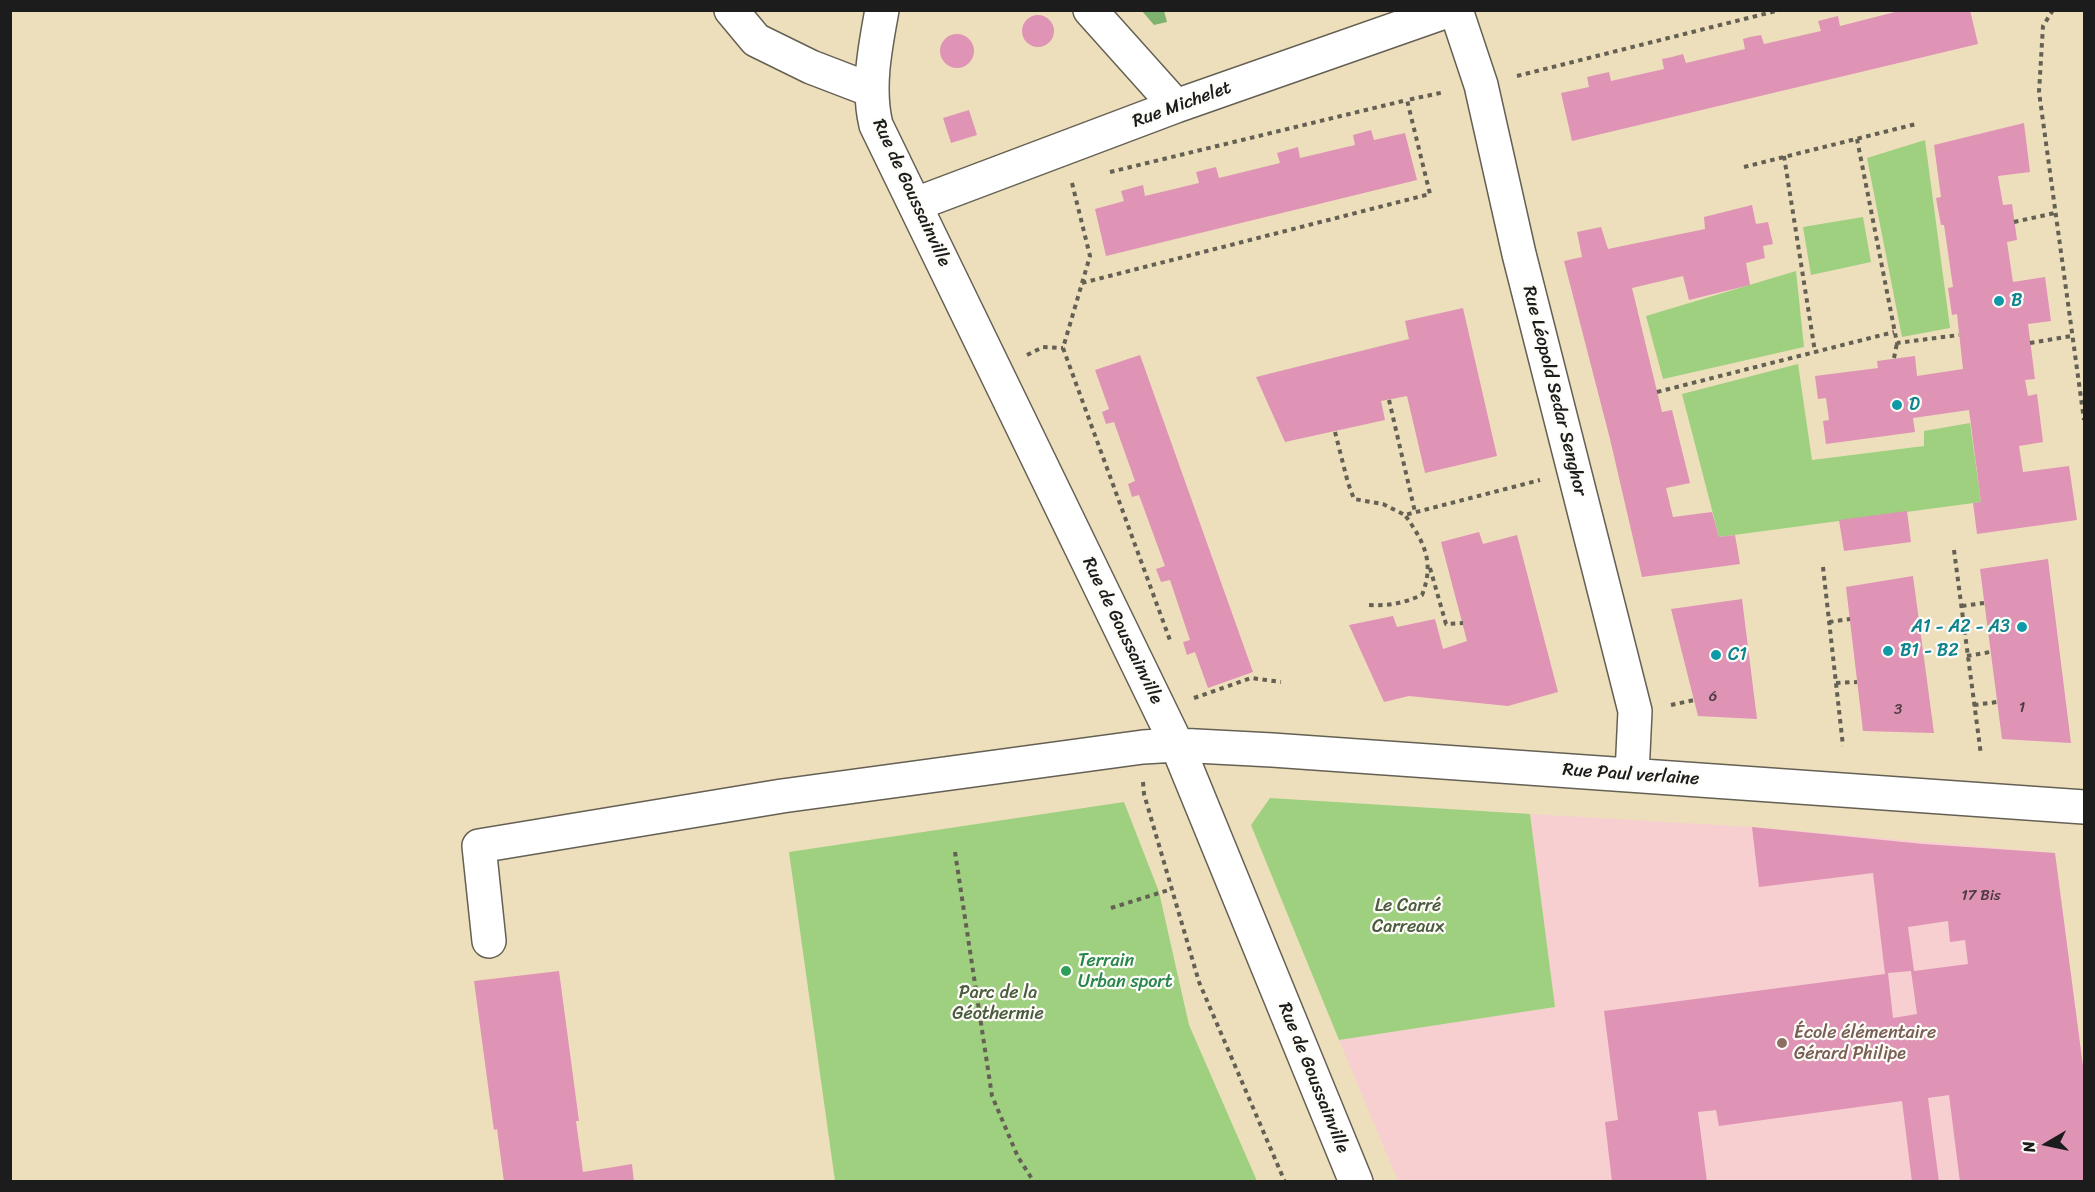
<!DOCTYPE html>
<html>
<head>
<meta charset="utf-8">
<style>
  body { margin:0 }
  #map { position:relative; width:2095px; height:1192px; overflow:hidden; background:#eddfbc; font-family:Sriracha,sans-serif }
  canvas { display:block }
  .frame { position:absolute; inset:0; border:12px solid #1c1c1c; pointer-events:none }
  .north { position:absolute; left:2017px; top:1114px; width:60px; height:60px; -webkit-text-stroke:4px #fdfcf7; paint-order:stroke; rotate:261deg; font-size:16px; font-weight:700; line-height:24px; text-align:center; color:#1c1c1c }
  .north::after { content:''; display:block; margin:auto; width:21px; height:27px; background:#1c1c1c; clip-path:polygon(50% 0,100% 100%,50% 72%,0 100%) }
</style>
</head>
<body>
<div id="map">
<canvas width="2095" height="1192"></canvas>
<div class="frame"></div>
<div class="north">N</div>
</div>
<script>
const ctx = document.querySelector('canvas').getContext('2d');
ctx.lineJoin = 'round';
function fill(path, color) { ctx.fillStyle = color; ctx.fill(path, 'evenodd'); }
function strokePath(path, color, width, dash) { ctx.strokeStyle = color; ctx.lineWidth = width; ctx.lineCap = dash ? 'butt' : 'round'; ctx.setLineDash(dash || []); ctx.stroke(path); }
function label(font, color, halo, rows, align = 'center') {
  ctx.font = font + ' Sriracha,sans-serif'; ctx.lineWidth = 4.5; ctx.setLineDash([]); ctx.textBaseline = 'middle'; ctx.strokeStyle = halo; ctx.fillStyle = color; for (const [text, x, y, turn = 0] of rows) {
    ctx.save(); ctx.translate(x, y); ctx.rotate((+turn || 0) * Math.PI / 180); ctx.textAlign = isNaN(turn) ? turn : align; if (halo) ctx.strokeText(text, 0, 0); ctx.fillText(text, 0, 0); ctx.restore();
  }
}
const built = new Path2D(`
  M1530,814L1752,827L2055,853L2084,1073V1181H1398L1339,1040L1555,1007Z`);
const green = new Path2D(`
  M1925,140L1950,328L1902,337L1867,158Z
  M1863,217L1871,262L1811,275L1803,227Z
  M1796,271L1804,347L1663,379L1646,316Z
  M1798,364L1812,460L1924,446V431L1970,423L1981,502L1719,537L1682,394Z
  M1270,798L1530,814L1555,1007L1339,1040L1251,825Z
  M1124,802L1159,892L1189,1025L1257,1181H835L789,852Z`);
const forest = new Path2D(`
  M1142,11H1164L1167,22L1154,25Z`);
const building = new Path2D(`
  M1903,10H1970L1978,44L1572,141L1561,93L1589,87L1587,77L1609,72L1611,81L1664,69L1662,59L1672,57L1683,54L1686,63L1745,49L1743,39L1750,37L1761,35L1764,44L1821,31L1818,21L1838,16L1840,26Z
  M1022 31a16 16 0 1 1 32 0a16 16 0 1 1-32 0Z
  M940 51a17 17 0 1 1 34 0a17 17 0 1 1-34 0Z
  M969,110L977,135L951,143L943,118Z
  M2024,123L2030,172L1998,176L2003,205L2012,204L2017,240L2007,242L2013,282L2045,277L2051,321L2028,324L2035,379L2025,380L2028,396L2037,394L2043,442L2019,446L2023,472L2069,466L2077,520L1977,534L1973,503L1981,502L1969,410L1913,418L1915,432L1826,444L1823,421L1829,420L1826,398L1818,399L1815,376L1878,368L1877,361L1915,356L1917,376L1963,369L1957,314L1952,315L1948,288L1953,287L1944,225H1941L1936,198L1941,197L1934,145Z
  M1371,130L1374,140L1405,133L1417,180L1106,256L1095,209L1124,201L1121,191L1143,185L1145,196L1199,183L1196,172L1216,167L1219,178L1280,163L1277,153L1298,147L1300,158L1355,145L1353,135Z
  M1752,205L1756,224L1768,222L1773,244L1763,246L1765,258L1746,263L1750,285L1689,300L1683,276L1632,288L1662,412L1672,410L1690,483L1666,488L1673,517L1712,512L1719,537L1735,535L1740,564L1642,577L1610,439L1564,261L1582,257L1577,232L1601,227L1608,249L1705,229L1704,217Z
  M1463,308L1497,456L1425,473L1407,396L1381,401L1385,420L1285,442L1256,377L1409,339L1405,321Z
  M1140,355L1253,672L1208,688L1195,652L1187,655L1183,642L1190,640L1170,580L1161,582L1156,569L1165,566L1139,495L1132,497L1128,484L1135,481L1114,422L1106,424L1102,412L1109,409L1095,370Z
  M1907,511L1911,542L1844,551L1839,520Z
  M1479,532L1483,544L1517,535L1558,692L1508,706L1409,696L1384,702L1349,625L1393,616L1397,627L1435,619L1443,649L1467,641L1441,542Z
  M2048,559L2071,743L2002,739L1980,569Z
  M1913,576L1934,733L1863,731L1846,587Z
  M1742,599L1757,719L1698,716L1671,609Z
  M1752,827L1923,844L2055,853L2084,1074V1182H1960L1949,1095L1928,1098L1939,1182H1912L1902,1101L1719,1126L1716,1110L1698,1112L1707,1182H1612L1605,1122L1618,1120L1604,1011L1885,974L1873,873L1759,887ZM1948,921L1950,942L1965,940L1968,964L1914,971L1908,927ZM1911,971L1917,1014L1893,1018L1888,973Z
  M559,971L579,1121H576L583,1172L632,1164L634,1182H504L497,1129L494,1130L493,1123L474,981Z`);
const path = new Path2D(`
  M2053,10L2043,26L2039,92L2084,420
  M1517,76L1780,10
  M1857,139L1897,343L1959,335
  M1784,156L1815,352
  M1744,167L1916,124
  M1110,172L1407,100
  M1072,183L1090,256L1063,348L1171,643
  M2014,222L2055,213
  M1082,283L1430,194L1407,100L1445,92
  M2030,343L2072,336
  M1027,355L1043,347L1063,348
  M1894,358L1897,343
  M1657,392L1894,332
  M1389,400L1415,512
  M1335,432L1348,483L1354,499L1383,504L1405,515L1540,480
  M1954,550L1981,755
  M1823,567L1843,746
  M1430,568L1446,624L1463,623
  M1369,605C1389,606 1404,603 1422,595C1435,562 1424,542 1405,515
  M1962,606L1984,603
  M1829,622L1850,619
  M1967,656L1990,652
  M1836,683L1857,682
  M1194,698L1251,678L1281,682
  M1671,705L1694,700
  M1974,705L1997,702
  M1143,782L1144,794L1199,982L1285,1182
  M955,852L992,1096L1018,1157L1034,1182
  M1111,908L1172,889`);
const minor = new Path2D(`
  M731,10L756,40L811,67L871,90
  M882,10C875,48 867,88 876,125L1177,745L1356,1182
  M1090,10L1176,106
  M1456,10L1481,85L1519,254L1635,711L1632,774
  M916,204L1176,106L1450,10
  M489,941L479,846L782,796L1143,747L1177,745L1272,750L2084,807`);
const markers = [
  [1999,301,6,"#0f9aa8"],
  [1897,405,6,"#0f9aa8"],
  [2022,627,6,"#0f9aa8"],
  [1888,651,6,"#0f9aa8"],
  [1716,655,6,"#0f9aa8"],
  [1066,971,6,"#2e9e5b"],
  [1782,1043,6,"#8d6e63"]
];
const numberNames = [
  ["6",1713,697],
  ["1",2022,708],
  ["3",1898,710],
  ["17 Bis",1981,896]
];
const streetNames = [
  ["Rue Michelet",1182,105,-20],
  ["Rue de Goussainville",911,193,65],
  ["Rue Léopold Sedar Senghor",1554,391,76],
  ["Rue de Goussainville",1122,631,64],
  ["Rue Paul verlaine",1631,775,4],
  ["Rue de Goussainville",1313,1078,68]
];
const cultureNames = [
  ["B",2011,301],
  ["D",1909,405],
  ["A1 - A2 - A3",2010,627,"right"],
  ["B1 - B2",1900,651],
  ["C1",1728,655]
];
const parkNames = [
  ["Le Carré",1408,906],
  ["Carreaux",1408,927],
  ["Parc de la",998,993],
  ["Géothermie",998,1014]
];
const leisureNames = [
  ["Terrain",1078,961],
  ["Urban sport",1078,982]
];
const educationNames = [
  ["École élémentaire",1794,1033],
  ["Gérard Philipe",1794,1054]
];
fill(built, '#f7cfd0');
fill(green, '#9ed080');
fill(forest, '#7eb26e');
fill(building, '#df93b5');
strokePath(minor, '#656054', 36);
strokePath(path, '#656054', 4, [4.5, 4.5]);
strokePath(minor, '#fff', 33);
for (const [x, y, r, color] of markers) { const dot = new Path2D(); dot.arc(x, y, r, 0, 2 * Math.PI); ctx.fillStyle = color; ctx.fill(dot); strokePath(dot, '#fdfcf7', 2); }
label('15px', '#4d3a42', null, numberNames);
label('18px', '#1c1c1c', '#fdfcf7', streetNames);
label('18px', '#0d838f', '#fdfcf7', cultureNames, 'left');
label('18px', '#4a5b3f', '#fdfcf7', parkNames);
label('18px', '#27864d', '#fdfcf7', leisureNames, 'left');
label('18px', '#785e54', '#fdfcf7', educationNames, 'left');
</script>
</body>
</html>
